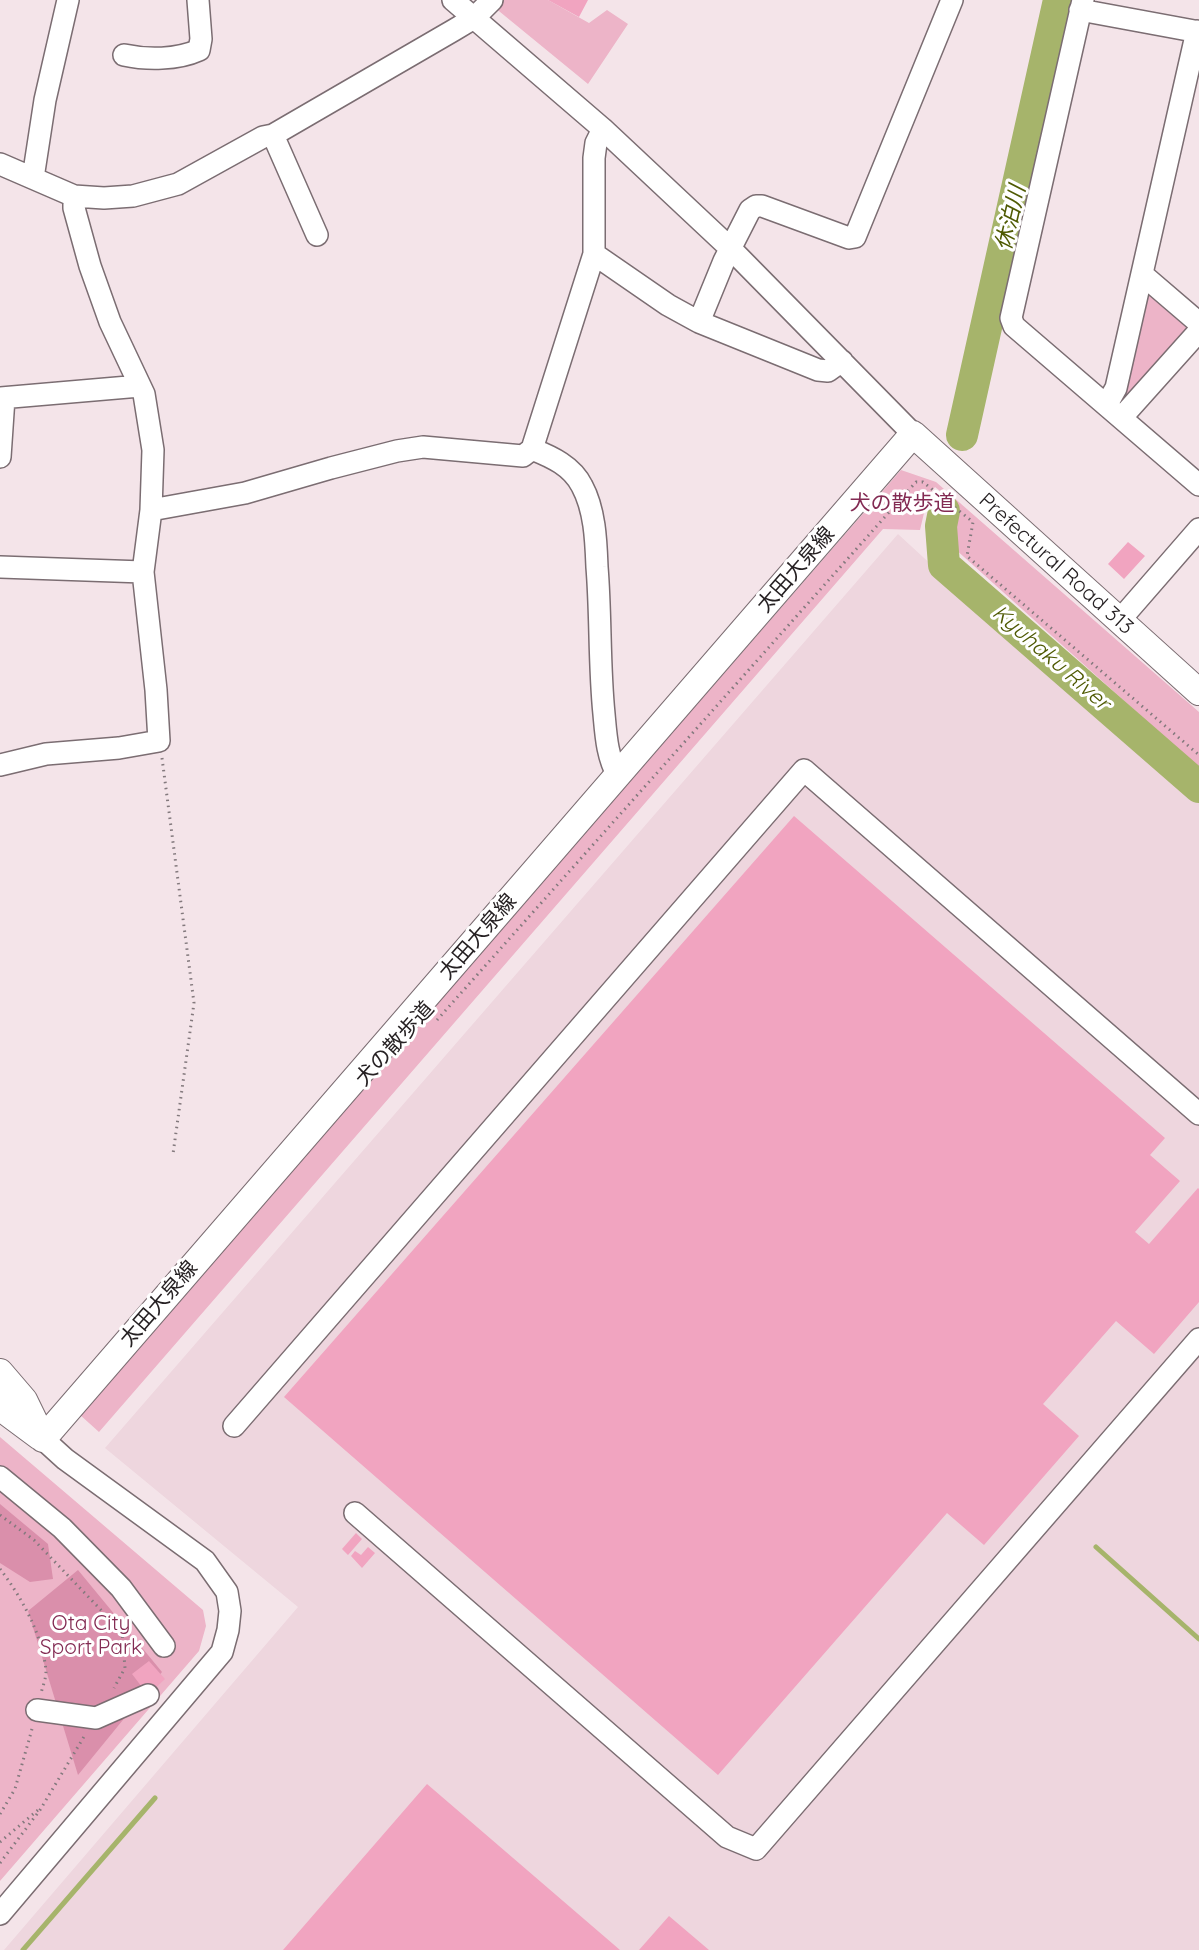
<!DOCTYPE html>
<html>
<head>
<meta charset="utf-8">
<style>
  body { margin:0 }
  canvas { display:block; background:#f4e4e9 }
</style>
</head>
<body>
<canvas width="1199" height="1950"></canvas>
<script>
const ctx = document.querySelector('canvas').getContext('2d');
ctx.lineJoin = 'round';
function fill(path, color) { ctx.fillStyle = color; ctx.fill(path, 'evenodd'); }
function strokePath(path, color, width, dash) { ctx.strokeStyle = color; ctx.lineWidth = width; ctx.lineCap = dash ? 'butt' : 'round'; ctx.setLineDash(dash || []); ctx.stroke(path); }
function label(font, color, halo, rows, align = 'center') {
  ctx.font = font + ' Quicksand,"Noto Sans JP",sans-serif'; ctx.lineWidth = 6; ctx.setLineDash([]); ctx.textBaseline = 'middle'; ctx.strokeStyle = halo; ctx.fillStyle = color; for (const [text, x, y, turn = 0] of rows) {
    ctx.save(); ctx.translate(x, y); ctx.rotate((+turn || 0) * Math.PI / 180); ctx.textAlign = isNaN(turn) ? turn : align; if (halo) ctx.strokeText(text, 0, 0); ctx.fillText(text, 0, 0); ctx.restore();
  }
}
const built = new Path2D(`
  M898,534L1037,662L1199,802V1950H4L298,1607L105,1448Z`);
const green = new Path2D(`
  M499,0H548L589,23L607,10L628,24L588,84L494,7Z
  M1151,291L1188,323L1187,331L1127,400L1122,396L1144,298Z
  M901,470L936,482L1199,712V768L954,548L952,528L954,502L935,487L928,496L920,530L883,529L99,1432L79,1414Z
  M0,1437L203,1610L206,1626L199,1651L0,1881Z`);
const forest = new Path2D(`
  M0,1504L48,1544L53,1579L30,1582L0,1563Z
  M78,1570L162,1672L78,1775L28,1611Z`);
const stream = new Path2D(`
  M1096,1547L1199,1639
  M23,1950L155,1798`);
const river = new Path2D(`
  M962,435L1059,0
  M944,511L941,526L944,565L1199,787`);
const building = new Path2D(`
  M548,0H588L579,17Z
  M1128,542L1145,556L1124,579L1108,564Z
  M794,816L1165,1138L1150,1155L1180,1181L1135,1232L1149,1244L1198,1188L1199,1189V1302L1154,1354L1116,1321L1043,1404L1079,1436L984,1545L947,1513L718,1775L284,1397Z
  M356,1533L362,1539L348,1555L342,1549Z
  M368,1547L375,1553L362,1568L351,1556L355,1551L361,1555Z
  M149,1661L165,1679L148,1695L132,1674Z
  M427,1784L620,1950H283Z
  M669,1916L709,1950H639Z`);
const path = new Path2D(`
  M162,758L194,1003L173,1154
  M437,1020L916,482H923L973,522L967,556L1199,755
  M0,1515L34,1540L122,1632L125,1668L114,1688
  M0,1569C21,1596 43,1636 46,1671C46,1678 43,1686 41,1693
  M0,1814L15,1789L32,1729
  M0,1842L38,1810
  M0,1863L40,1810L85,1735`);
const minor = new Path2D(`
  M453,0L603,129L731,249L913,434
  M1083,0L1011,318L1014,326L1199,485
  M1080,10L1199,32
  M124,55C147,60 177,60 199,50L201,39L198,0
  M273,135L317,235
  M0,164L74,196L104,198L133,196L178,184L263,137L273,135L454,30L474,18L492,0
  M33,178L45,100L68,0
  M594,254L668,305L699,322L818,370L828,371L842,361
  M1143,275L1199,323
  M699,322L724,261L750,210L756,206H762L849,238L855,237L952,0
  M0,398L140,386
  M1107,404L1116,388L1197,31
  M1122,417L1199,331
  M532,449C552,457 572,466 582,486C595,510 596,541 597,567C601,616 599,665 604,714C606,736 607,756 618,776
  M0,457L4,398
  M151,510L245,493L331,468L397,451L423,447L523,456L532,449L594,254V158L596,143L603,129
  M0,567L143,572
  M1119,621L1199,529
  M0,765L46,754L119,748L159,741L156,690L143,572L151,510L153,450L144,394L110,322L90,266L74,208V196
  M234,1426L804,770L1199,1114
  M0,1477L62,1528L121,1588L164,1646
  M355,1513L727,1837L756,1849L1199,1339
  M37,1710L96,1718L148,1695
  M0,1914L222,1652L228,1630L230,1611L227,1592L205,1561L65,1459L43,1439`);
const major = new Path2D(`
  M0,1372L24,1400L43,1439
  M0,1403L9,1414L40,1437
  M43,1439L913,434L1199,692`);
const parkNames = [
  ["犬の散歩道",902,504],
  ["Ota City",91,1624],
  ["Sport Park",91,1648]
];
const streetNames = [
  ["Prefectural Road 313",1056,564,42],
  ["太田大泉線",796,570,-49],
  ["太田大泉線",478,937,-49],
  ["犬の散歩道",395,1044,-48],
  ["太田大泉線",159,1304,-49]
];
const waterNames = [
  ["休泊川",1011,218,-77],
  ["Kyuhaku River",1051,658,41]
];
fill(built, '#eed6de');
fill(green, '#edb4c8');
fill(forest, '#da8fab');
strokePath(stream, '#a6b46b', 5);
strokePath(river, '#a6b46b', 32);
fill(building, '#f1a4c0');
strokePath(minor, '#7b6d72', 24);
strokePath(major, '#7b6d72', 28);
strokePath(path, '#83797d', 3, [1.5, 4.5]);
strokePath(minor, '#fff', 21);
strokePath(major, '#fff', 26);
label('21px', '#832b53', '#fff', parkNames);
label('21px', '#262123', '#fff', streetNames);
label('italic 22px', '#4f5a03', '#fff', waterNames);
</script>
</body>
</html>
